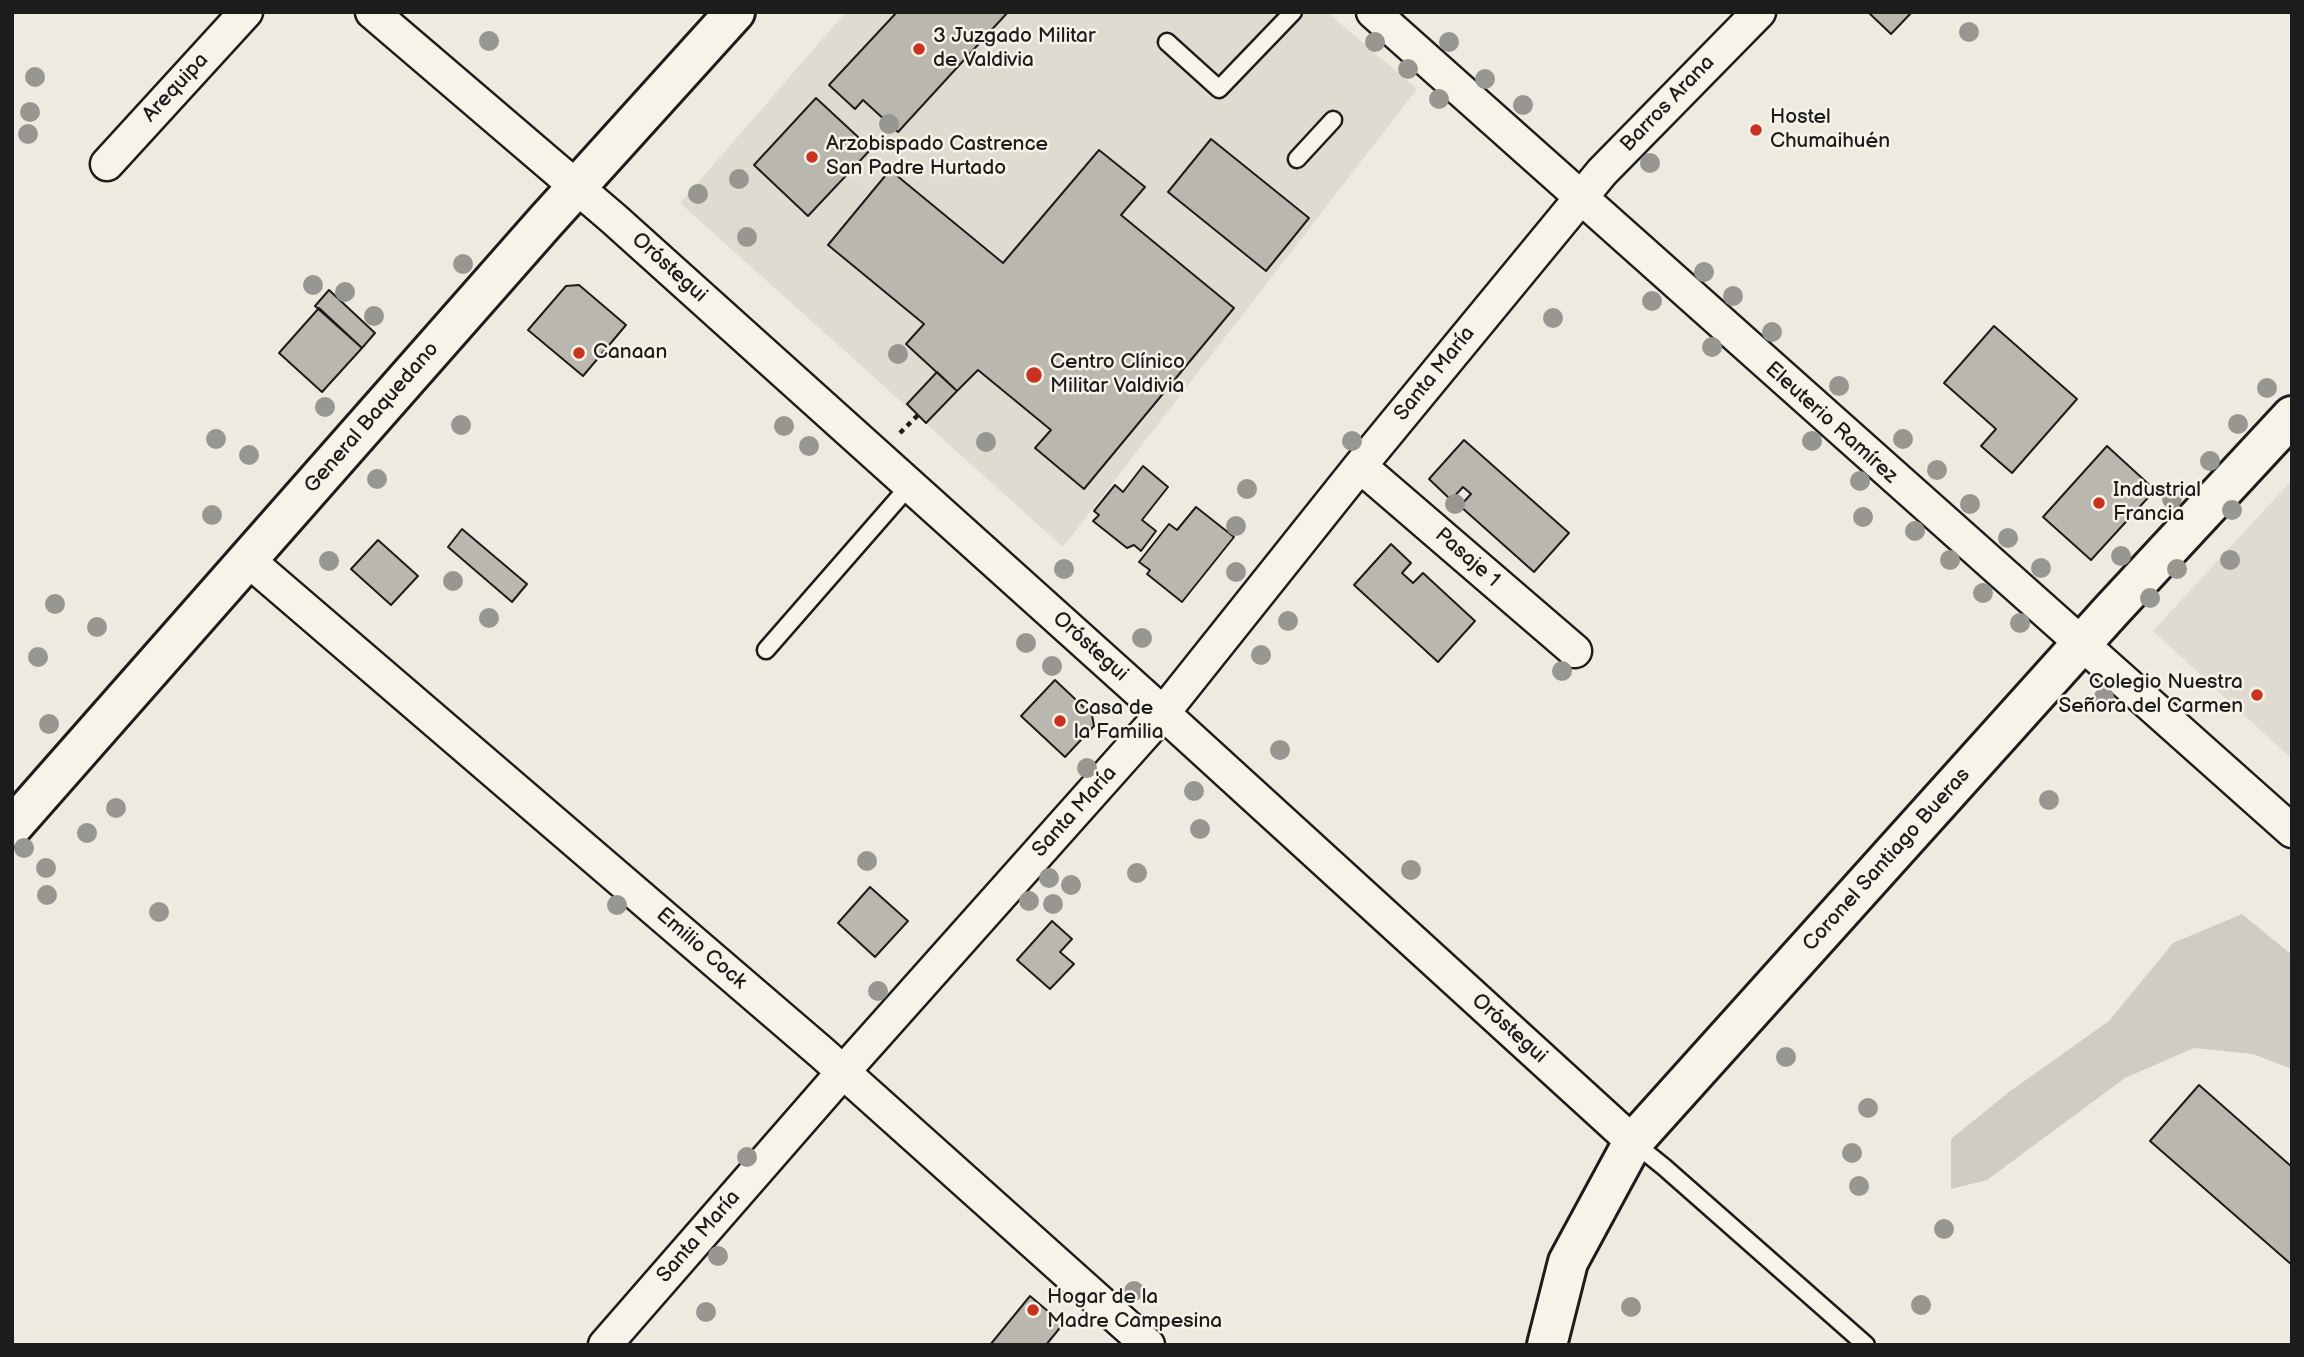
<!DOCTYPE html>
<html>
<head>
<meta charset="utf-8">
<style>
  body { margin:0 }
  #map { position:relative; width:2304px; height:1357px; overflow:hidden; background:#eeeae0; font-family:"Balsamiq Sans",sans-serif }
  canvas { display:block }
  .frame { position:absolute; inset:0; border:14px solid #1c1c1c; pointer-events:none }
</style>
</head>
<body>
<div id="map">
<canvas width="2304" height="1357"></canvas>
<div class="frame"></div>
</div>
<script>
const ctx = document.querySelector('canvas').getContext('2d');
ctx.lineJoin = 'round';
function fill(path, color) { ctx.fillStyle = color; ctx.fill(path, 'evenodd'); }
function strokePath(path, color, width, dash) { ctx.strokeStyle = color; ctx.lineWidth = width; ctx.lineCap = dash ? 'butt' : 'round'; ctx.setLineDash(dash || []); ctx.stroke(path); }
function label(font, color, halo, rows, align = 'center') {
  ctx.font = font + ' "Balsamiq Sans",sans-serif'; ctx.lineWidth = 5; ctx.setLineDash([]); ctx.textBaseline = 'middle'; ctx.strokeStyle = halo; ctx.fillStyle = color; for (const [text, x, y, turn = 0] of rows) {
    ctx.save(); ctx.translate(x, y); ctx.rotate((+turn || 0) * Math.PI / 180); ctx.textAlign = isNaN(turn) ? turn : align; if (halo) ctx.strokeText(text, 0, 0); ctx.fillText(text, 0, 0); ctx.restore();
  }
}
const built = new Path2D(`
  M846,12H1327L1417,89L1063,547L680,203Z
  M2292,480V759L2153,631Z`);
const green = new Path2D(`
  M2242,914L2292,955V1069L2253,1054L2194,1048L2125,1078L1987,1180L1951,1189V1139L2009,1092L2109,1021L2173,943Z`);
const building = new Path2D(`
  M897,12H1008L898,132L863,100L855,109L829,85Z
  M1868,12H1912L1891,34Z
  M816,98L871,149L808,216L754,165Z
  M1211,139L1309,218L1266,271L1168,192Z
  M1099,150L1145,187L1121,215L1234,308L1084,489L1035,448L1051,430L978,370L957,391L906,344L924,324L828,245L890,170L1003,263Z
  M579,285L626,325L583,376L528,330L566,286Z
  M329,290L375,333L362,348L315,306Z
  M319,308L362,348L322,392L279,353Z
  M1994,326L2077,399L2012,473L1981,446L1996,429L1944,383Z
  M937,372L957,391L926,423L907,404Z
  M1464,440L1569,533L1534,572L1460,506L1471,494L1463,487L1451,500L1429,479Z
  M2107,446L2155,490L2091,560L2043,517Z
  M1143,466L1168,487L1142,520L1156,531L1141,551L1134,545L1127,548L1093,521L1099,515L1094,511L1115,485L1123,492Z
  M1196,507L1234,537L1182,602L1147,574L1150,570L1139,562L1169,524L1177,530Z
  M462,529L527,584L512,602L448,547Z
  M378,540L418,576L391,605L351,569Z
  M1391,544L1411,563L1402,573L1413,583L1423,573L1475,621L1438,662L1354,585Z
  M1055,680L1092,715L1094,726L1065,757L1021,716Z
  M870,887L908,921L875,957L838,923Z
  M1052,921L1072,939L1060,952L1074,964L1050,989L1017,960Z
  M2199,1085L2292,1167V1265L2150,1141Z
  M1030,1296L1063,1324L1046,1345H990Z`);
const path = new Path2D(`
  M900,433L918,415`);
const service = new Path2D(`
  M1167,42L1219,89L1293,12
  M1297,159L1333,120
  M766,650L910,485
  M1633,1142L1664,1167L1866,1345`);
const minor = new Path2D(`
  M372,12L614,219L1163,713L1633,1142
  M1373,12L2292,831
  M107,164L246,12
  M1360,466L1575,651
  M248,560L822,1053L1148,1345
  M605,1345L843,1072L1163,713L1360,466L1602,172L1759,12`);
const tertiary = new Path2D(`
  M12,827L545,222L735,12`);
const secondary = new Path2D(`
  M1547,1345L1568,1262L1633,1142L2111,611L2292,416`);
const trees = [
  [1969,32],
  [489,41],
  [1375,42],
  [1449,42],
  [1408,69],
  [35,77],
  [1485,79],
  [1439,99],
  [1523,105],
  [30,112],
  [889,124],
  [28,134],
  [1650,163],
  [739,179],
  [698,194],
  [747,237],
  [463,264],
  [1704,272],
  [313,285],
  [345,292],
  [1733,296],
  [1652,301],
  [374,316],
  [1553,318],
  [1772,332],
  [1712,347],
  [898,354],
  [1839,386],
  [2267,388],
  [325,407],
  [2238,424],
  [461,425],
  [784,426],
  [216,439],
  [1903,439],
  [1352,441],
  [1812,441],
  [986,442],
  [809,446],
  [249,455],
  [2210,461],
  [1937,470],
  [377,479],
  [1860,481],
  [1247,489],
  [2172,499],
  [1455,504],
  [1970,504],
  [2232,510],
  [212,515],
  [1863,517],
  [1236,526],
  [1915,531],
  [2008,538],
  [2121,556],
  [1950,560],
  [2230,560],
  [329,561],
  [2041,568],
  [1064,569],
  [2177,569],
  [1236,572],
  [453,581],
  [1983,593],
  [2150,598],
  [55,604],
  [489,618],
  [1288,621],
  [2020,623],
  [97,627],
  [1142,638],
  [1026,643],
  [1261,655],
  [38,657],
  [1052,666],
  [1562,671],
  [2104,697],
  [49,724],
  [1280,750],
  [1087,768],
  [1194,791],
  [2049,800],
  [116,808],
  [1200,829],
  [87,833],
  [24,848],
  [867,861],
  [46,868],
  [1411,870],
  [1137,873],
  [1049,878],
  [1071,885],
  [47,895],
  [1029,901],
  [1053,904],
  [617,905],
  [159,912],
  [878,991],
  [1786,1057],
  [1868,1108],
  [1852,1153],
  [747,1157],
  [1859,1186],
  [1944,1229],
  [718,1256],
  [1134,1291],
  [1921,1305],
  [1631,1307],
  [706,1312]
];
const markers = [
  [919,49,7,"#c8321e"],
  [1756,130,7,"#c8321e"],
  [812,157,7,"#c8321e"],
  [579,353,7,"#c8321e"],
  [1034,375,9,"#c8321e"],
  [2099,503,7,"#c8321e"],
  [2257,695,7,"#c8321e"],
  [1060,721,7,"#c8321e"],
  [1033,1310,7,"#c8321e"]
];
const poiNames = [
  ["3 Juzgado Militar",933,37],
  ["de Valdivia",933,61],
  ["Hostel",1770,118],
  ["Chumaihuén",1770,142],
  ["Arzobispado Castrence",826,145],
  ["San Padre Hurtado",826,169],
  ["Canaan",593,353],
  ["Centro Clínico",1050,363],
  ["Militar Valdivia",1050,387],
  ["Industrial",2113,491],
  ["Francia",2113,515],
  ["Colegio Nuestra",2243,683,"right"],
  ["Señora del Carmen",2243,707,"right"],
  ["Casa de",1074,709],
  ["la Familia",1074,733],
  ["Hogar de la",1047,1298],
  ["Madre Campesina",1047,1322]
];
const streetNames = [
  ["Arequipa",176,88,-47],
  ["Barros Arana",1668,104,-46],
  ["Oróstegui",669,268,42],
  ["Santa María",1435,374,-51],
  ["General Baquedano",372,418,-49],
  ["Eleuterio Ramírez",1831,423,42],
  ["Pasaje 1",1467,558,41],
  ["Oróstegui",1090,647,42],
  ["Santa María",1075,812,-48],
  ["Coronel Santiago Bueras",1887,860,-48],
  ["Emilio Cock",701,949,41],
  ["Oróstegui",1509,1029,42],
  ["Santa María",699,1237,-49]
];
fill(built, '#dedbd1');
fill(green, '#cfccc3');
fill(building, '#bab7af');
strokePath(building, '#1c1c1c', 2);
strokePath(service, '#1c1c1c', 21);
strokePath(minor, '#1c1c1c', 37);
strokePath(tertiary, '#1c1c1c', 44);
strokePath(secondary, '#1c1c1c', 44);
strokePath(path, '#1c1c1c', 4.5, [5, 5]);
strokePath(service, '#f7f3e8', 16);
strokePath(minor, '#f7f3e8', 32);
strokePath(tertiary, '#f7f3e8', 38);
strokePath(secondary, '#f7f3e8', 38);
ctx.fillStyle = '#989690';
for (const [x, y] of trees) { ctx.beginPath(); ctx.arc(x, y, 10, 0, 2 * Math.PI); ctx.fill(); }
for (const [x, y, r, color] of markers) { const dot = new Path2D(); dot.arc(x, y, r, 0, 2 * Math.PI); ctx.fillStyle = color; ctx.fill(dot); strokePath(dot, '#f7f3e8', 2.5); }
label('21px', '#1c1c1c', '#f7f3e8', poiNames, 'left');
label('21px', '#1c1c1c', '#f7f3e8', streetNames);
</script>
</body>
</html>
